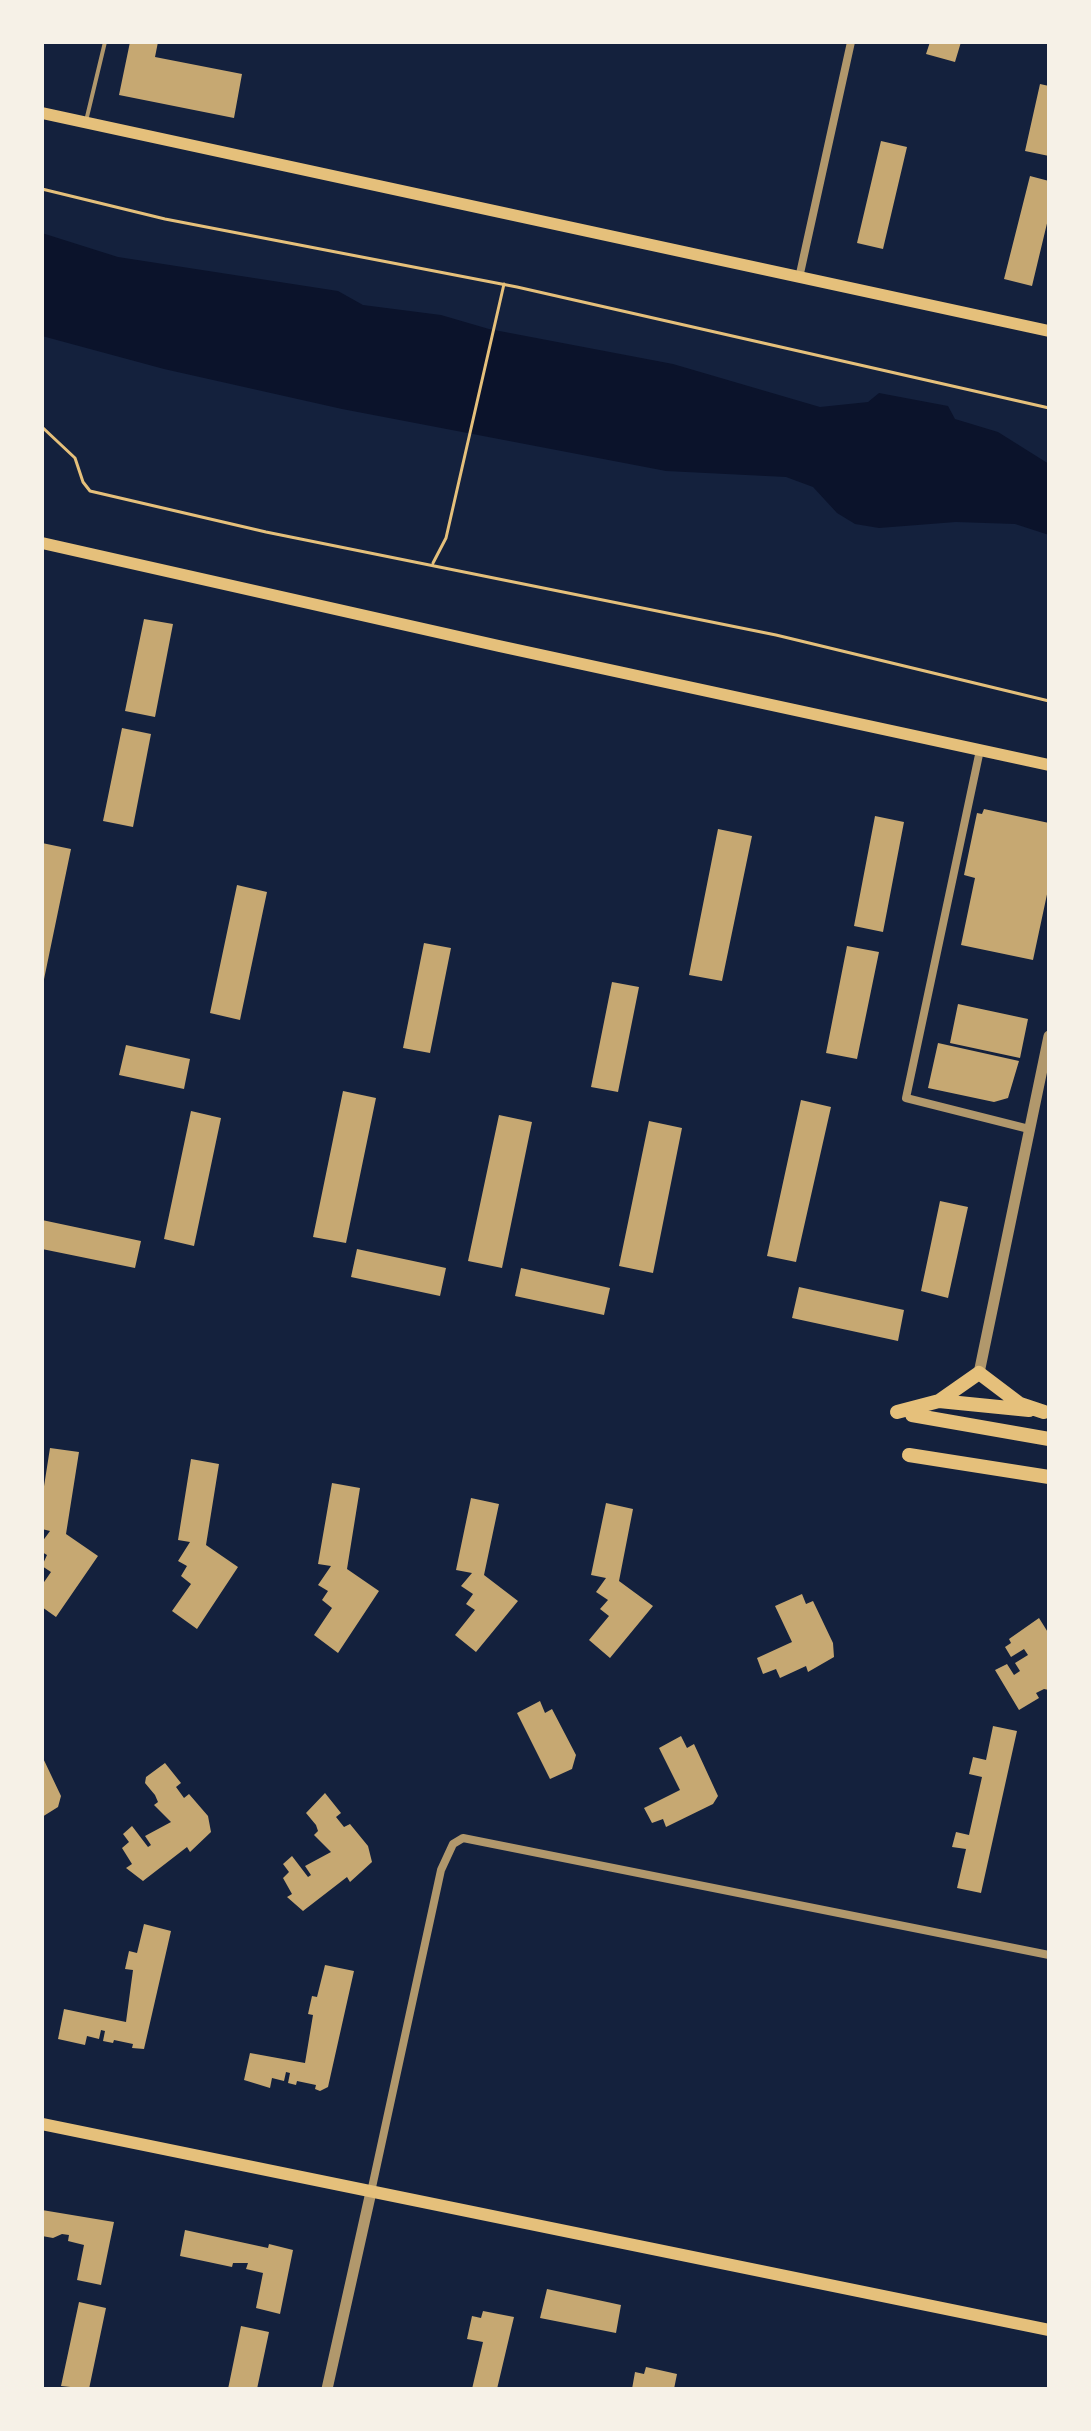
<!DOCTYPE html>
<html>
<head>
<meta charset="utf-8">
<style>
  body { margin:0 }
  #map { position:relative; width:1091px; height:2431px; overflow:hidden; background:#14213d; font-family:Figtree,sans-serif }
  canvas { display:block }
  .frame { position:absolute; inset:0; border:44px solid #f6f1e7; pointer-events:none }
</style>
</head>
<body>
<div id="map">
<canvas width="1091" height="2431"></canvas>
<div class="frame"></div>
</div>
<script>
const ctx = document.querySelector('canvas').getContext('2d');
ctx.lineJoin = 'round';
function fill(path, color) { ctx.fillStyle = color; ctx.fill(path, 'evenodd'); }
function strokePath(path, color, width, dash) { ctx.strokeStyle = color; ctx.lineWidth = width; ctx.lineCap = dash ? 'butt' : 'round'; ctx.setLineDash(dash || []); ctx.stroke(path); }
const water = new Path2D(`
  M42,233L118,257L338,291L363,305L441,315L489,329L673,364L820,407L868,402L879,393L948,406L955,419L998,432L1049,464V535L1015,524L956,522L879,528L855,524L837,513L813,487L786,477L666,471L342,409L164,369L42,336Z`);
const building = new Path2D(`
  M130,42H158L155,57L242,74L234,118L119,95Z
  M930,42H961L955,62L926,54Z
  M1040,84L1049,86V156L1025,151Z
  M881,141L907,147L883,249L857,243Z
  M1030,176L1049,181V215L1032,286L1004,279Z
  M144,619L173,624L155,717L125,711Z
  M122,728L151,734L133,827L103,821Z
  M984,809L1049,823V885L1033,960L961,945L975,878L964,875L977,813L982,814Z
  M875,816L904,822L883,932L854,926Z
  M718,829L752,836L722,981L689,975Z
  M42,843L71,849L43,984H42Z
  M237,885L267,892L240,1020L210,1013Z
  M424,943L451,948L430,1053L403,1048Z
  M847,946L879,952L857,1059L826,1053Z
  M612,982L639,987L618,1092L591,1087Z
  M958,1004L1028,1019L1020,1058L950,1043Z
  M938,1043L1019,1061L1008,1098L994,1102L928,1088Z
  M126,1045L190,1059L184,1089L119,1075Z
  M343,1091L376,1098L346,1243L313,1237Z
  M801,1100L831,1107L796,1262L767,1256Z
  M191,1111L221,1118L194,1246L164,1239Z
  M499,1115L532,1122L502,1268L468,1261Z
  M649,1121L682,1128L653,1273L619,1266Z
  M940,1201L968,1207L948,1298L921,1291Z
  M42,1220L141,1241L135,1268L42,1249Z
  M357,1249L446,1268L440,1296L351,1277Z
  M521,1268L610,1288L604,1315L515,1296Z
  M799,1287L904,1310L898,1341L792,1318Z
  M50,1448L79,1452L66,1534L98,1556L56,1617L42,1607V1585L51,1572L42,1566L47,1555L42,1552V1542L50,1531L42,1529V1499Z
  M191,1459L219,1464L206,1545L238,1567L197,1629L172,1611L191,1584L181,1576L187,1566L178,1561L190,1542L178,1540Z
  M332,1483L360,1488L347,1569L379,1591L338,1653L314,1635L332,1608L322,1600L328,1591L318,1585L331,1566L318,1564Z
  M471,1498L499,1504L484,1575L518,1601L476,1652L455,1635L475,1610L466,1604L473,1594L461,1586L472,1573L456,1570Z
  M606,1503L633,1509L619,1581L653,1606L610,1658L589,1640L609,1616L600,1609L608,1600L596,1592L606,1578L591,1575Z
  M802,1594L806,1604L813,1601L833,1643L834,1657L808,1672L806,1666L780,1678L776,1669L763,1674L757,1658L792,1642L775,1606Z
  M1039,1618L1049,1634V1690L1044,1689L1036,1693L1039,1698L1019,1710L995,1670L1007,1664L1014,1675L1020,1671L1015,1663L1028,1655L1024,1649L1011,1657L1005,1647L1011,1643L1009,1639Z
  M540,1701L545,1713L552,1709L576,1755L572,1769L550,1779L517,1713Z
  M993,1726L1017,1731L981,1893L957,1888L966,1849L952,1847L956,1832L969,1835L982,1777L969,1774L973,1757L986,1760Z
  M681,1736L687,1748L694,1744L718,1796L713,1804L666,1827L663,1819L652,1823L644,1808L680,1790L659,1748Z
  M42,1756L61,1796L58,1807L42,1817Z
  M165,1763L181,1783L176,1787L184,1798L189,1794L208,1816L211,1832L190,1852L187,1847L143,1881L126,1868L132,1864L122,1848L129,1842L123,1834L132,1826L148,1847L151,1845L145,1836L171,1822L154,1805L158,1802L155,1795L145,1783L146,1777Z
  M325,1793L341,1813L336,1817L344,1827L350,1824L368,1846L372,1862L350,1882L347,1877L303,1911L287,1897L292,1894L283,1878L289,1872L283,1864L292,1856L308,1877L311,1875L305,1866L331,1852L314,1835L318,1831L316,1825L306,1813Z
  M144,1924L171,1931L144,2049L132,2048L133,2044L114,2040L113,2043L103,2041L105,2031L101,2030L99,2039L87,2036L85,2045L58,2039L64,2009L126,2022L133,1970L125,1969L129,1951L137,1953Z
  M325,1965L354,1971L328,2087L320,2091L315,2089L316,2085L297,2081L296,2085L288,2083L290,2073L286,2072L284,2081L272,2078L270,2088L244,2080L250,2053L305,2063L313,2015L308,2014L312,1996L317,1997Z
  M42,2210L114,2222L101,2285L77,2280L84,2245L68,2241L69,2235L62,2234L53,2238L42,2236Z
  M185,2230L268,2248L269,2244L293,2250L280,2314L256,2308L263,2273L246,2269L248,2263H233L232,2267L180,2256Z
  M547,2289L621,2305L616,2333L540,2318Z
  M79,2302L106,2308L89,2389L61,2386Z
  M483,2311L514,2317L497,2389H472L483,2342L467,2339L472,2316L481,2318Z
  M241,2326L269,2332L257,2389H228Z
  M646,2367L677,2374L674,2389H632L635,2372L644,2374Z`);
const path = new Path2D(`
  M42,189L165,219L517,287L1049,408
  M42,427L75,458L83,482L90,491L266,532L776,635L1049,701
  M433,563L446,538L504,284`);
const service = new Path2D(`
  M86,121L105,42`);
const minor = new Path2D(`
  M799,278L851,42
  M980,750L906,1098L1029,1129
  M371,2192L441,1870L453,1844L463,1838L1049,1955`);
const tertiary = new Path2D(`
  M979,1373L1049,1036
  M327,2389L371,2192`);
const secondary = new Path2D(`
  M42,113L1049,331
  M42,543L499,646L1049,765
  M42,2124L1049,2330`);
const trunk = new Path2D(`
  M939,1401L1029,1410
  M897,1412L939,1401L979,1373L1020,1404L1044,1412
  M912,1415L1049,1439
  M909,1455L1049,1477`);
fill(water, '#0b132b');
fill(building, '#c6a872');
strokePath(path, '#e5c07b', 3);
strokePath(service, '#b1986c', 4);
strokePath(minor, '#b1986c', 8);
strokePath(tertiary, '#b1986c', 11);
strokePath(secondary, '#e5c07b', 12);
strokePath(trunk, '#e5c07b', 14);
</script>
</body>
</html>
